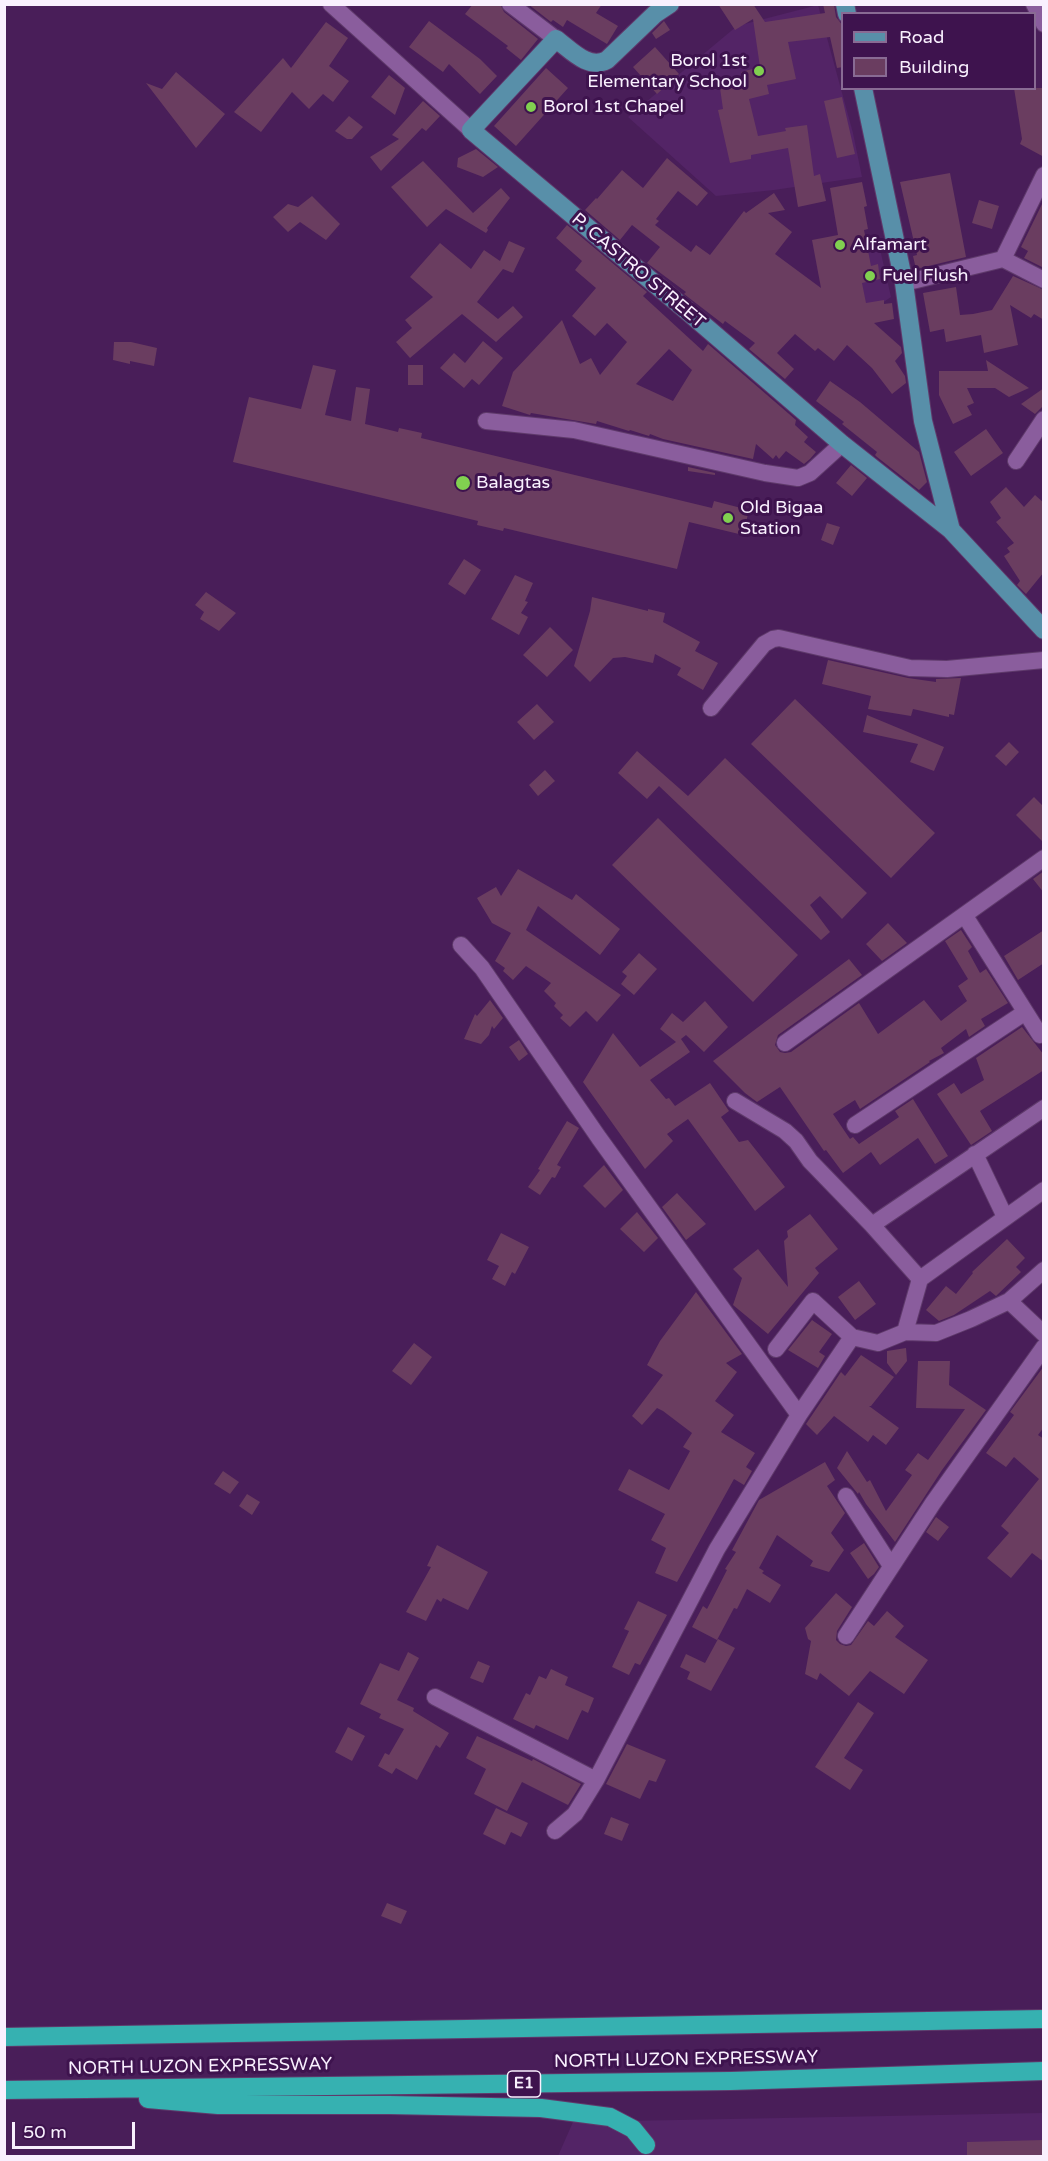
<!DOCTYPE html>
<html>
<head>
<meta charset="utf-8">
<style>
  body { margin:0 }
  #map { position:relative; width:1048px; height:2161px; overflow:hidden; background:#491e59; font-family:"Varela Round",sans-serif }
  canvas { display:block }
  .frame { position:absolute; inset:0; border:6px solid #f9f0fe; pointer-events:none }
  .legend { position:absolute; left:841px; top:12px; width:195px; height:78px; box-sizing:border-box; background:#3e134e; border:2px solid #896b94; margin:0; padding:8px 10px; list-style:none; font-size:18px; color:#f9f0fe }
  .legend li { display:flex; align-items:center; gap:12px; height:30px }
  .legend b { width:30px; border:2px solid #896b94 }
  .scale { position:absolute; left:12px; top:2122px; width:123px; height:27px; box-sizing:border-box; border:3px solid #f9f0fe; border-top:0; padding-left:8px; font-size:18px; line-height:21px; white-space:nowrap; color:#f9f0fe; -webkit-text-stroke:4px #3e134e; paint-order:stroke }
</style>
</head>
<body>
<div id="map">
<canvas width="1048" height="2161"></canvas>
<div class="frame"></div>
<ul class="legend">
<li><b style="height:8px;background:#588fa9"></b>Road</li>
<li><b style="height:16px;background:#6a3d60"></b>Building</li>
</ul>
<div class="scale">50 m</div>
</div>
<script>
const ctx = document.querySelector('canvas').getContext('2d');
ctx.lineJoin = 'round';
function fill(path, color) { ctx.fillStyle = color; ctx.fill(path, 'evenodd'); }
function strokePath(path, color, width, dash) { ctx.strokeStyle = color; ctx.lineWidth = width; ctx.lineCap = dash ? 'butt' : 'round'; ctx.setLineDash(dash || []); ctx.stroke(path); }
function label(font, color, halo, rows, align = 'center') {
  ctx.font = font + ' "Varela Round",sans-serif'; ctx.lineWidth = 6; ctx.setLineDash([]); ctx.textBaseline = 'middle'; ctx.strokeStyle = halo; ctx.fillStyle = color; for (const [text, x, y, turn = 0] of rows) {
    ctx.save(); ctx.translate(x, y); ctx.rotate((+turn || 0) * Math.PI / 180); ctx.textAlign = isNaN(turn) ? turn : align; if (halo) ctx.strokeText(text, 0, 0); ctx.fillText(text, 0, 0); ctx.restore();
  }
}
const built = new Path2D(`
  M818,5L853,133L862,177L774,190L716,196L628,117L737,26Z
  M880,249L891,297L866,314L818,273L817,262Z
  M1043,2113V2156H558L573,2122Z`);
const building = new Path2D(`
  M473,4H500L504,12L538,39L521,60L506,48L508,46L465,14Z
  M528,4H602L596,13L618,26L607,44L567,20L563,27L553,20L551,22Z
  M718,4H753L765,22L825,13L823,4H834L836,17L843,26V67L837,68L830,37L788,42L796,79L767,85L769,94L749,99L758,136L786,131L785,128L807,125L814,176L820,174L826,201L798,207L788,148L751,155V159L730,163L718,110L723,109L719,81L743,77L741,72L760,67L753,19L735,30Z
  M429,21L480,59L497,76L480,94L449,64L443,72L409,47Z
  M664,21L670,30L656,39L652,33Z
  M326,22L348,38L329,66L349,81L333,102L323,94L309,109L292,92L261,132L234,112L283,58L291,68Z
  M655,47L679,74L657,94L633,67Z
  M546,68L568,88L516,146L494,126Z
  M176,72L225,114L196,148L146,83L162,89Z
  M389,75L405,88L395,115L371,97Z
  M1014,88H1044V157L1020,144L1022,139Z
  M842,97L855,154L837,158L824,101Z
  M423,101L440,116L426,131L422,128L381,171L370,157L399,139L392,135Z
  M349,116L363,127L352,139H347L335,131Z
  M476,149L498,167L483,177L457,167L458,158Z
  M667,158L708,193L697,206L678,191L656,219L659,221L655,225L691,252L696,245L710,255L744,211L746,213L774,193L785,210L768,213L792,232L775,254L821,288L812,240L838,235L830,188L862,182L867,206L864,207L868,229L864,230L871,266L878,264L880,279L862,283L866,303L884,300V304L892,303L894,319L874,323L901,347L902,353L895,361L905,376L906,383L892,394L872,368L847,345L834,361L818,348L815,351L795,334L777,353L794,369L785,379L749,349L755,343L725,321L723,324L684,294L686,292L647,263L660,247L632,225L620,240L585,210L596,198L597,199L622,170L643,188Z
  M423,161L473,213L501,188L510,198L487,228L488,230L486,233L446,209L427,227L391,187Z
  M950,173L966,257L916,269L913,256L917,255L900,182Z
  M312,196L340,224L326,240L300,222L288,232L273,217L288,204L298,207Z
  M979,200L999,206L992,229L972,223Z
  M1044,200V268L1024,258L1028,251L1021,247Z
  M567,225L647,292L643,296L703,351L708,344L796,420L795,425L808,437L804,442L816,452L810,459L804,464L786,451L779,459L776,455L773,459L756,444L753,459L663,439L650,434L649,436L630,430L629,431L597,421L596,424L531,413L530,415L502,406L513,372L562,320L580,364L591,358L600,375L627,342L607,323L595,336L572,316L596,288L575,270L582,261L556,238ZM669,349L692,370L673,401L636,384Z
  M509,241L525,248L513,273L503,269L477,302L498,319L513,306L523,317L496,342L462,314L410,358L396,342L412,328L405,320L433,297L410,277L440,243L471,269L484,250L500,261Z
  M1013,276L1044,290V320L1034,314L1031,318L1010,305L1018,345L984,353L981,335L946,342L944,329L930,332L923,293L956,287L960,315L973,314L992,310Z
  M483,341L503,358L479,385L472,379L464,388L440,368L454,353L465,363Z
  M114,342H131L157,348L154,366L130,361V364L113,360Z
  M986,360L1029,388L1009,397L995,388H967L974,403L967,406L972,415L953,424L939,395V371H988Z
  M313,365L336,370L325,415L351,421L356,387L370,389L365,424L398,432L399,428L422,433L421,438L712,508L714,501L749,510L743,535L689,522L677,569L504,528L503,531L477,525L478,521L233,462L249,397L301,409Z
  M408,365H423V385H408Z
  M830,381L860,402L919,452L927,482L919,490L877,457L875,455L877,452L842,424L844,422L816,401Z
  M1044,388V405L1035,414L1021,404Z
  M986,429L1003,453L971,476L954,452Z
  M851,465L867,478L852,496L836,483Z
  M688,467L715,473V475L688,471Z
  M1006,487L1024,507L1035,495L1044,503V572L1026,594L1017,585L1020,581L1004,556L1010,552L1007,548L1014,543L996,522L1001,518L990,502Z
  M827,523L840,527L833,545L821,540Z
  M464,559L481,570L465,595L448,584Z
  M515,575L533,583L525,601L528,602L521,613L528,617L519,635L491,619Z
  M206,592L236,613L219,631L200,619L204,612L195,605Z
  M592,597L648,611V609L665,613L663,622L700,642L695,651L718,663L703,690L677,675L681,668L655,654L653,663L625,657L613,658L590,682L574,666L590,611Z
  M550,627L573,650L547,677L523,655Z
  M828,660L908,678L936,682V679L961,678L954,715L949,714V717L913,709L911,716L868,709L871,696L822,684Z
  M795,699L935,833L891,878L751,744Z
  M537,704L554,722L534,740L517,722Z
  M867,715L944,747L934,771L910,762L918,744L863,732Z
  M1009,742L1019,752L1006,766L995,756Z
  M637,751L688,796L725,758L867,893L842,919L820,896L810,905L830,932L821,940L659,786L647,799L618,773Z
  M545,770L555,781L538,796L529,785Z
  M1034,797L1044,807V843L1016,815Z
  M658,818L798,955L753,1002L612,865Z
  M518,869L572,900L576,894L620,929L600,955L538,906L526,930L621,995L597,1022L586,1011L570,1027L560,1018L563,1015L554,1006L556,1003L544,991L551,983L526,966L513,980L503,971L505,968L495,961L511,933L492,923L477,898L496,887L501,896Z
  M1044,871V893L1033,879Z
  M888,923L907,943L882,961L866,944Z
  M961,930L972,947L968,951L980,973L986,969L1008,1003L981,1019L985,1026L969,1037L966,1029L941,1048L944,1053L929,1061L930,1062L860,1109L855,1100L833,1114L850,1139L853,1137L859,1144L899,1117L895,1111L913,1099L948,1156L935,1164L918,1138L880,1165L871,1152L843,1173L826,1150L824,1151L780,1087L757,1102L745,1093L713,1061L849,959L862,975L778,1035L775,1045L780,1052L785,1053L791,1052L859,1003L878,1034L924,1000L941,1021L967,1001L958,986L968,979L945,941Z
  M1044,930V963L1018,980L1004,956Z
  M639,953L657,969L634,995L621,984L627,976L622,972Z
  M490,1000L503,1018L494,1029L492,1026L489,1035L481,1044L464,1039L475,1014L477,1016Z
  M705,1001L728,1027L704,1052L686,1035L681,1039L690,1052L650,1080L666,1099L669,1098L675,1106L710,1083L729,1111L721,1117L739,1142L748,1140L785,1187L755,1211L688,1119L667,1134L673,1141L645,1169L583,1082L613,1033L640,1067L676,1042L660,1029L672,1013L683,1022Z
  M1022,1027L1044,1055V1070L980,1111L992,1131L971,1145L937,1094L954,1083L961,1094L984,1080L976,1058Z
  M519,1040L528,1054L519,1061L509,1047Z
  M567,1121L579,1128L557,1165L561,1167L555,1178L552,1177L540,1195L528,1187L540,1170L538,1169Z
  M604,1165L623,1190L605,1208L583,1186Z
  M677,1193L706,1224L686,1240L662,1207Z
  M637,1212L658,1238L644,1252L620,1229Z
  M810,1214L838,1249L815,1268L819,1273L768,1334L733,1305L742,1278L733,1269L758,1249L788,1287L784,1241L788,1237L787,1231Z
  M501,1233L529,1247L515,1274L512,1272L505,1286L492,1279L499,1266L487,1260Z
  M1007,1239L1025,1258L1016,1267L1021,1272L996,1296L990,1291L954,1315L939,1321L926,1310L946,1286L956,1294L973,1273L972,1272Z
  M859,1281L876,1304L855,1320L838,1297Z
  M696,1292L742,1354L726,1363L737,1372L715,1401L734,1415L721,1432L755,1453L746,1467L752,1471L744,1485L734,1479L677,1582L655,1573L666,1548L651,1540L665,1514L618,1490L629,1469L669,1490L690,1451L683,1447L692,1433L663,1411L657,1408L642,1425L632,1416L663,1375L647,1365L660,1341Z
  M812,1320L832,1334L819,1352L825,1356L818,1368L788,1350Z
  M414,1343L432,1357L411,1385L392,1371Z
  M906,1348L907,1361L896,1375L887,1363V1351Z
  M861,1355L894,1377L871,1406H869L899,1428L886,1445L873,1435L868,1442L834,1416L817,1435L806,1424L841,1372L845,1376Z
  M918,1361H950L949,1385L986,1410L942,1470L895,1542L866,1504L859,1492L858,1494L837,1468L847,1451L867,1482L870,1480L886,1511L912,1475L905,1470L918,1453L928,1460L965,1409L916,1408Z
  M1044,1366V1427L1038,1435L1044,1439V1562L1032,1553L1011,1578L987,1558L1009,1533L1001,1526L1039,1479L1014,1457L1006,1467L986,1453L1014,1415L1010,1412Z
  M825,1462L835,1480L827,1486L845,1513L831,1533L844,1550L829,1572L810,1566L813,1561L777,1535L759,1568L764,1571L762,1573L781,1585L770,1603L747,1589L737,1609L734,1608L717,1640L692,1627L703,1606L707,1609L727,1570L725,1569L736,1552L732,1550L759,1500Z
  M223,1471L239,1482L230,1494L214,1484Z
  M247,1494L260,1502L252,1515L239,1506Z
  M936,1517L949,1527L938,1541L926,1532Z
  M864,1543L879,1567L874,1574L868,1579L850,1553Z
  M437,1545L488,1572L468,1610L443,1598L441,1602L437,1599L426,1621L406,1612L431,1567L427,1566Z
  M836,1593L852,1607L837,1631L836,1640L840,1644L846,1646L851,1645L868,1621L874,1626L887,1611L904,1626L895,1637L928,1660L904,1694L870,1671L849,1696L820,1673L817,1680L805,1674L811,1641L808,1639L805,1628Z
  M638,1601L667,1615L640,1665L635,1663L629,1675L612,1667L629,1631L624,1629Z
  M718,1639L735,1648L711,1691L687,1679L690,1672L680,1667L686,1654L705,1663Z
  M408,1652L419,1658L397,1700L414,1708L413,1711L449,1733L440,1748L436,1745L417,1780L396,1768L392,1774L378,1766L385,1753L389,1755L404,1729L379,1718L381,1714L360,1704L380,1663L399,1671Z
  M478,1661L490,1666L483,1683L470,1678Z
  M551,1669L568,1677L565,1685L594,1698L588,1713L582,1710L568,1740L536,1725L534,1729L513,1719L526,1693L530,1695L539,1676L546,1679Z
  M858,1702L874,1713L844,1758L863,1770L850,1790L815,1767Z
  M348,1727L365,1736L352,1761L335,1752Z
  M477,1736L532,1761L533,1759L581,1784L568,1805L522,1782L507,1811L474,1794L486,1769L466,1758Z
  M627,1744L666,1760L656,1782L649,1780L640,1799L606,1784Z
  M496,1808L528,1823L521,1837L511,1832L505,1845L483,1834Z
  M611,1817L629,1824L622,1841L604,1834Z
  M387,1903L407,1911L401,1924L381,1916Z
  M1044,2140V2157H967V2142Z`);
const minor = new Path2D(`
  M331,4L471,130
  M510,4L556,39
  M1034,4L1044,24
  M1003,259L1044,175
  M904,283L1003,259L1044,280
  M486,421L574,430L765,473L798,478L810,473L842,444
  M1016,461L1044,419
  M711,708L764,644L773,639L779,638L910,668L947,669L1044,660
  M965,916L1040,1035
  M461,945L482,968L599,1138L799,1415
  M785,1043L1044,858
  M735,1101L785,1131L796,1141L810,1161L872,1225L920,1279
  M855,1125L1024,1013
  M975,1154L1005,1217
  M872,1225L1044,1108
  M1009,1301L1044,1334
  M905,1332L920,1279L1044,1190
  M776,1349L813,1301L852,1337L878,1343L905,1332L936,1333L971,1319L1009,1301L1044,1270
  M846,1496L891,1566
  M846,1636L933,1503L1044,1347
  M435,1697L596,1780
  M555,1831L575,1814L596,1780L717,1549L799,1415L852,1337`);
const major = new Path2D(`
  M670,4L655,14L607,60C588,70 571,50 556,39L471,130L686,310L842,444L951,530
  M845,4L847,14
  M863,88L904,283L923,421L951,530L1044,630`);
const highway = new Path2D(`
  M4,2037L1044,2019
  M4,2090L731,2081L1044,2071
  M148,2099L218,2105H389L541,2108L610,2117L633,2129L646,2145`);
const markers = [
  [759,71,6,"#81d050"],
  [531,107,6,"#81d050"],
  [840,245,6,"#81d050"],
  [870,276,6,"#81d050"],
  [463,483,8,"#81d050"],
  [728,518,6,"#81d050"]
];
const shields = [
  [524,2084,33]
];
const shieldNames = [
  ["E1",524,2084]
];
const poiNames = [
  ["Borol 1st",747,61,"right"],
  ["Elementary School",747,82,"right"],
  ["Borol 1st Chapel",543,107],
  ["Alfamart",852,245],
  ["Fuel Flush",882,276],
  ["Balagtas",476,483],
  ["Old Bigaa",740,508],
  ["Station",740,529]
];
const streetNames = [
  ["P. CASTRO STREET",638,271,40],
  ["NORTH LUZON EXPRESSWAY",686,2060,-1],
  ["NORTH LUZON EXPRESSWAY",200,2067,-1]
];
fill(built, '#532466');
fill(building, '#6a3d60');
strokePath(minor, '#5f3a6b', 18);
strokePath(major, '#5f3a6b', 20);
strokePath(highway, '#5f3a6b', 20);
strokePath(minor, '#8a5d9d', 16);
strokePath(major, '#588fa9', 18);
strokePath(highway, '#36b1b1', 18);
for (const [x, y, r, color] of markers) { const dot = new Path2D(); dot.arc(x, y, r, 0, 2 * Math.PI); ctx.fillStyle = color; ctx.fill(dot); strokePath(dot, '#3e134e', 2); }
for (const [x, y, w] of shields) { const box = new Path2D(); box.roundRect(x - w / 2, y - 13, w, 26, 4.5); ctx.fillStyle = '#3e134e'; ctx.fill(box); strokePath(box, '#f9f0fe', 1.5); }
label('bold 16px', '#f9f0fe', null, shieldNames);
label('18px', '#f9f0fe', '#3e134e', poiNames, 'left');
label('18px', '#f9f0fe', '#3e134e', streetNames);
</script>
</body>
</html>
